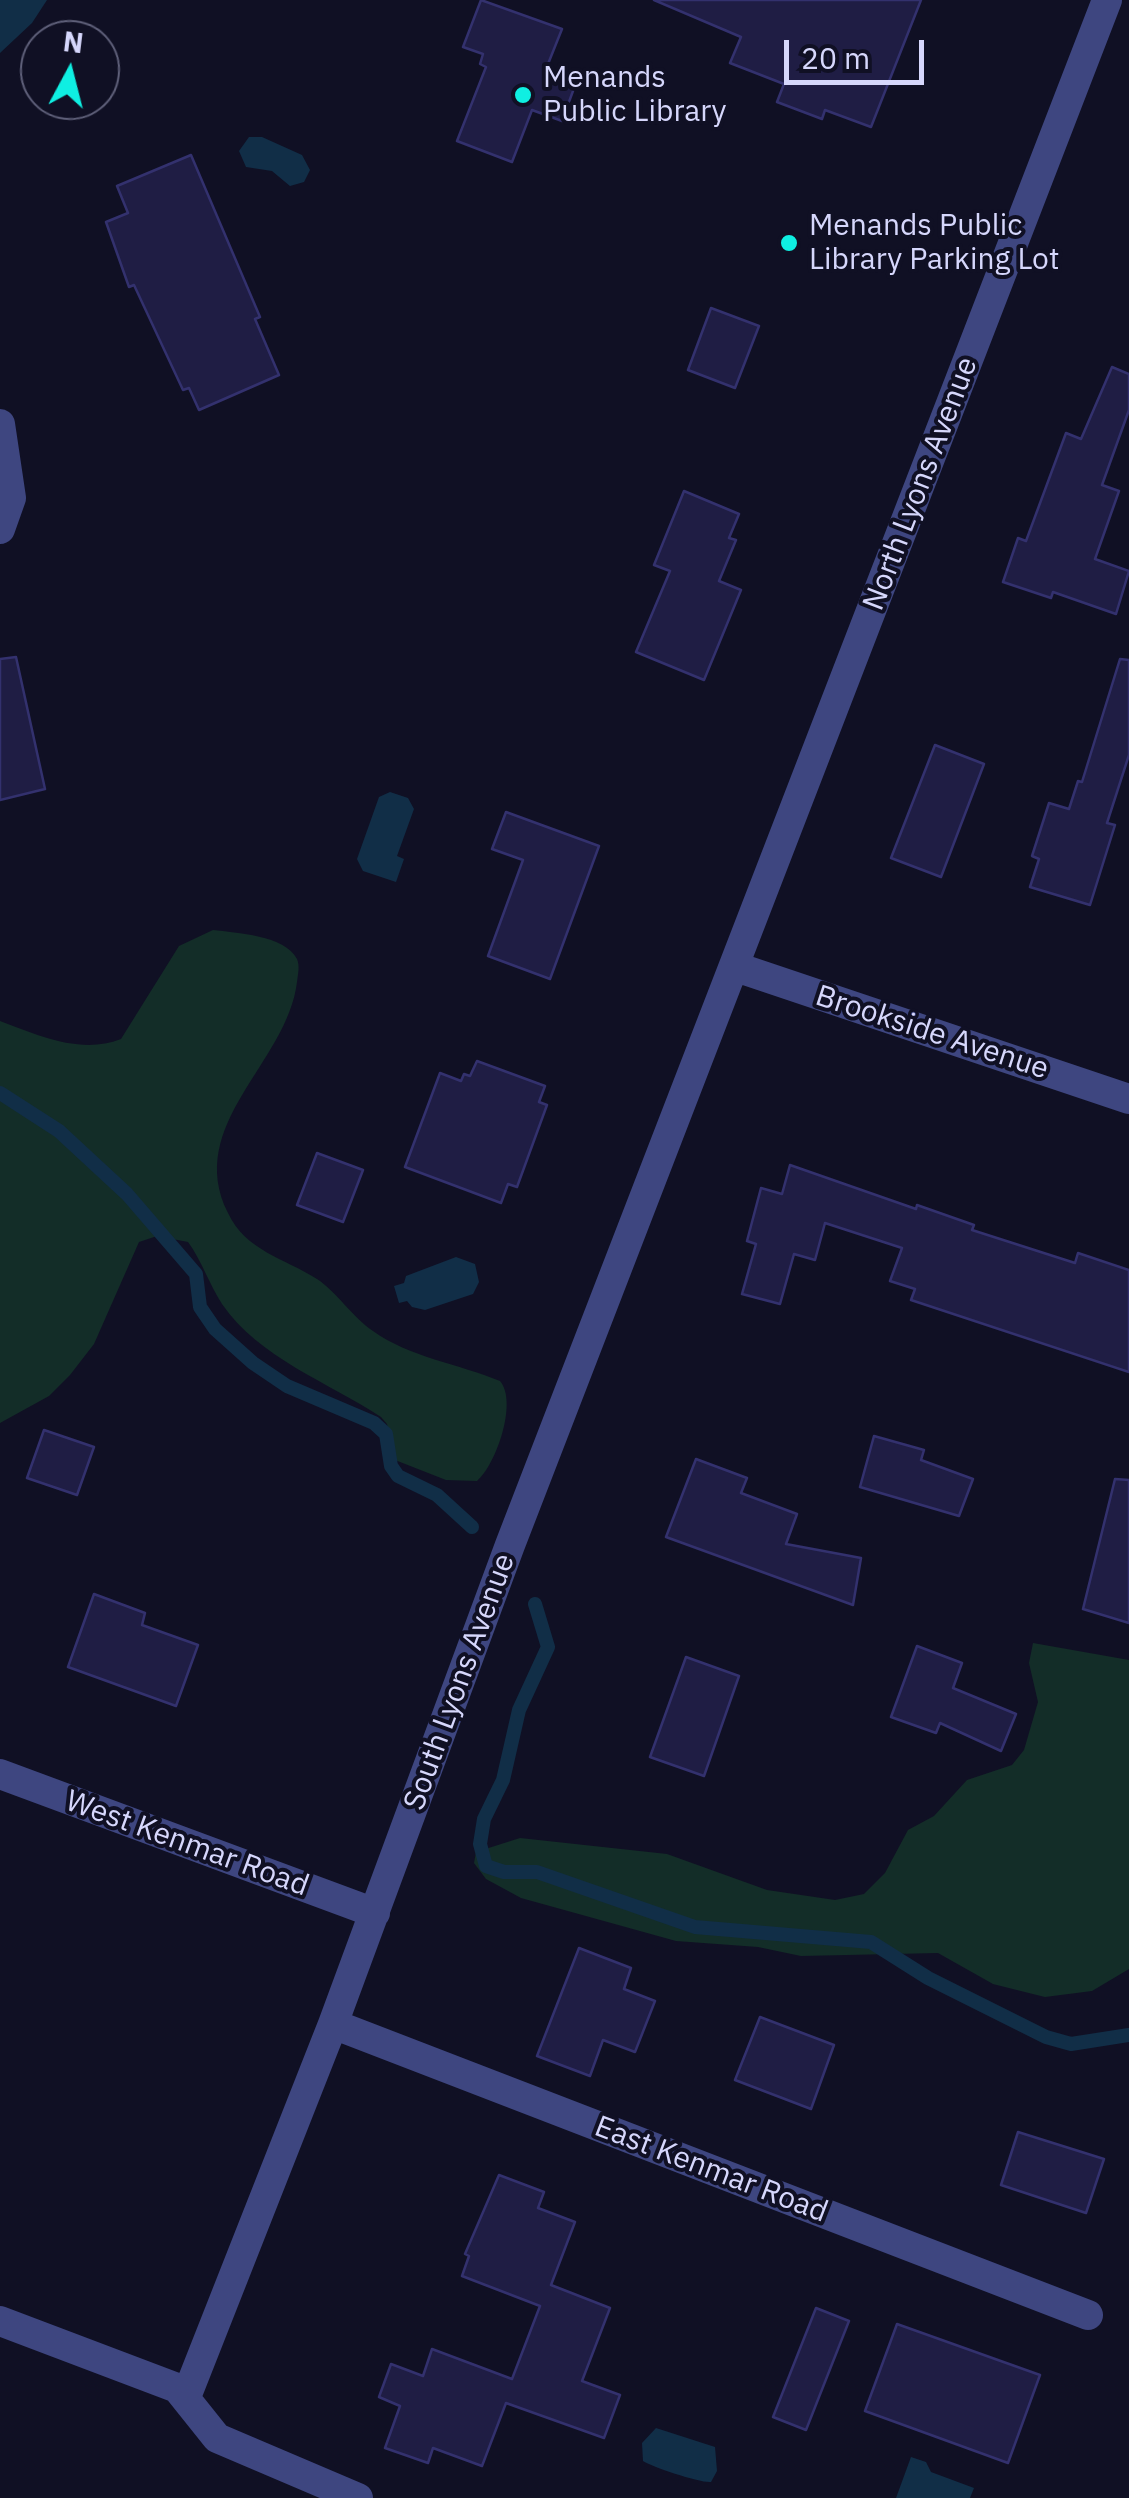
<!DOCTYPE html>
<html>
<head>
<meta charset="utf-8">
<style>
  body { margin:0 }
  #map { position:relative; width:1129px; height:2498px; overflow:hidden; background:#101024; font-family:"IBM Plex Sans",sans-serif }
  canvas { display:block }
  .north { position:absolute; left:20px; top:20px; width:100px; height:100px; box-sizing:border-box; background:#101024; border:2px solid #5f607a; border-radius:50%; rotate:7deg; font-size:28px; font-weight:700; line-height:40px; text-align:center; color:#d6d7fc }
  .north::after { content:''; display:block; margin:auto; width:35px; height:45px; background:#0fefe2; clip-path:polygon(50% 0,100% 100%,50% 72%,0 100%) }
  .scale { position:absolute; left:784px; top:40px; width:140px; height:45px; box-sizing:border-box; border:5px solid #d6d7fc; border-top:0; padding-left:12px; font-size:30px; line-height:35px; white-space:nowrap; color:#d6d7fc; -webkit-text-stroke:8px #101024; paint-order:stroke }
</style>
</head>
<body>
<div id="map">
<canvas width="1129" height="2498"></canvas>
<div class="north">N</div>
<div class="scale">20 m</div>
</div>
<script>
const ctx = document.querySelector('canvas').getContext('2d');
ctx.lineJoin = 'round';
function fill(path, color) { ctx.fillStyle = color; ctx.fill(path, 'evenodd'); }
function strokePath(path, color, width, dash) { ctx.strokeStyle = color; ctx.lineWidth = width; ctx.lineCap = dash ? 'butt' : 'round'; ctx.setLineDash(dash || []); ctx.stroke(path); }
function label(font, color, halo, rows, align = 'center') {
  ctx.font = font + ' "IBM Plex Sans",sans-serif'; ctx.lineWidth = 8; ctx.setLineDash([]); ctx.textBaseline = 'middle'; ctx.strokeStyle = halo; ctx.fillStyle = color; for (const [text, x, y, turn = 0] of rows) {
    ctx.save(); ctx.translate(x, y); ctx.rotate((+turn || 0) * Math.PI / 180); ctx.textAlign = isNaN(turn) ? turn : align; if (halo) ctx.strokeText(text, 0, 0); ctx.fillText(text, 0, 0); ctx.restore();
  }
}
const green = new Path2D(`
  M213,930C236,933 285,935 297,959C300,966 298,974 297,982C287,1064 184,1124 228,1213C246,1251 284,1258 317,1279C337,1292 352,1317 373,1331C409,1357 459,1364 500,1381C518,1402 496,1465 477,1481L446,1480L395,1460L387,1424L381,1417C328,1382 259,1358 222,1304C209,1284 202,1261 188,1242L157,1236L139,1242L94,1344L70,1375L49,1396L0,1423V1021C37,1035 81,1055 121,1039L179,946Z
  M1033,1643L1129,1660V1969L1092,1991L1045,1997L993,1984L938,1953L801,1956L758,1947L676,1941L521,1898L486,1879L474,1863L476,1852L520,1838L667,1854L767,1890L835,1900L864,1894L885,1873L908,1830L934,1816L967,1780L1012,1765L1024,1750L1038,1702L1029,1663Z`);
const water = new Path2D(`
  M0,0H47L32,23L0,53Z
  M249,137H262L302,155L310,170L304,182L290,186L272,171L246,167L239,151Z
  M390,792L408,798L414,809L397,856L404,859L396,882L363,871L357,859L379,797Z
  M456,1257L475,1264L479,1282L473,1294L425,1310L412,1307L407,1301L399,1303L394,1286L404,1283L406,1276Z
  M656,2428L715,2447L717,2471L711,2482C700,2483 652,2467 643,2461L642,2443Z
  M911,2457L926,2462L931,2472L974,2488L970,2498H896Z`);
const stream = new Path2D(`
  M0,1093L59,1131L127,1194L196,1274L200,1307L215,1329L253,1363L287,1386L374,1423L386,1434L391,1466L398,1476L437,1495L472,1527
  M535,1604L548,1647L519,1710L503,1780L484,1819L480,1844L486,1866L504,1872H537L695,1927L871,1942L928,1978L1046,2037L1071,2044L1129,2035`);
const building = new Path2D(`
  M481,0L562,29L546,69L577,80L562,121L532,110L512,162L457,141L486,67L480,64L483,54L463,47Z
  M654,0H921L871,127L825,110L822,119L777,102L784,84L730,63L741,37Z
  M191,155L260,317L255,319L279,375L199,410L189,388L183,390L134,285L129,287L106,222L128,213L117,186Z
  M711,308L759,326L735,388L688,370Z
  M1112,367L1129,374V410L1102,485L1119,491L1095,559L1129,571L1116,614L1053,592L1051,598L1003,582L1018,538L1026,541L1066,433L1081,439Z
  M684,491L739,514L729,538L736,540L719,581L741,590L704,680L636,652L670,571L654,565Z
  M16,657L45,789L0,800V659Z
  M1120,659L1129,660V755L1107,823L1115,825L1090,905L1030,887L1039,859L1032,856L1049,803L1069,809L1078,781L1082,782Z
  M935,745L984,764L941,877L891,858Z
  M506,812L599,846L550,979L488,956L523,860L492,849Z
  M477,1061L545,1086L539,1102L547,1105L517,1187L508,1184L501,1203L405,1167L440,1073L461,1081L464,1074L470,1076Z
  M317,1153L363,1170L343,1222L297,1205Z
  M790,1165L916,1209L917,1205L974,1225L972,1230L1075,1263L1078,1253L1129,1270V1372L911,1300L915,1289L890,1281L902,1248L825,1223L815,1260L794,1254L780,1304L742,1294L756,1244L747,1241L761,1188L782,1194Z
  M44,1430L94,1447L77,1495L27,1478Z
  M874,1436L924,1450L921,1460L973,1479L959,1516L860,1487Z
  M696,1459L747,1478L741,1493L797,1514L786,1544L861,1558L853,1605L666,1537Z
  M1115,1479L1129,1480V1623L1083,1609Z
  M94,1594L145,1613L142,1625L198,1645L176,1706L68,1667Z
  M917,1646L962,1663L953,1688L1016,1714L1001,1751L940,1723L936,1733L891,1717Z
  M686,1657L739,1676L704,1776L650,1757Z
  M579,1948L631,1968L624,1989L655,2001L635,2052L603,2040L590,2076L537,2056Z
  M760,2017L834,2045L811,2109L735,2080Z
  M1018,2132L1104,2159L1086,2213L1001,2185Z
  M499,2175L544,2192L538,2208L575,2222L551,2285L610,2308L582,2381L620,2395L604,2438L506,2403L482,2466L433,2448L428,2463L385,2448L400,2406L379,2397L391,2364L423,2376L432,2349L512,2379L540,2306L462,2276L469,2256L465,2254Z
  M816,2308L849,2321L806,2430L773,2417Z
  M897,2324L1040,2375L1008,2463L865,2411Z`);
const minor = new Path2D(`
  M0,424L11,498L0,529
  M736,967L1129,1099
  M0,1774L375,1913
  M333,2024L1088,2315
  M0,2321L177,2388L217,2438L358,2498
  M186,2397L333,2024L510,1545L1107,0`);
const markers = [
  [523,95,10,"#0fefe2"],
  [789,243,10,"#0fefe2"]
];
const poiNames = [
  ["Menands",543,78],
  ["Public Library",543,112],
  ["Menands Public",809,226],
  ["Library Parking Lot",809,260]
];
const streetNames = [
  ["North Lyons Avenue",921,484,-69],
  ["Brookside Avenue",932,1033,18],
  ["South Lyons Avenue",460,1682,-70],
  ["West Kenmar Road",187,1844,20],
  ["East Kenmar Road",711,2170,21]
];
fill(green, '#132d28');
fill(water, '#112e47');
strokePath(stream, '#112e47', 14);
fill(building, '#1f1d44');
strokePath(building, '#33316e', 2.5);
strokePath(minor, '#3e4680', 30);
for (const [x, y, r, color] of markers) { const dot = new Path2D(); dot.arc(x, y, r, 0, 2 * Math.PI); ctx.fillStyle = color; ctx.fill(dot); strokePath(dot, '#101024', 4); }
label('30px', '#d6d7fc', '#101024', poiNames, 'left');
label('30px', '#d6d7fc', '#101024', streetNames);
</script>
</body>
</html>
